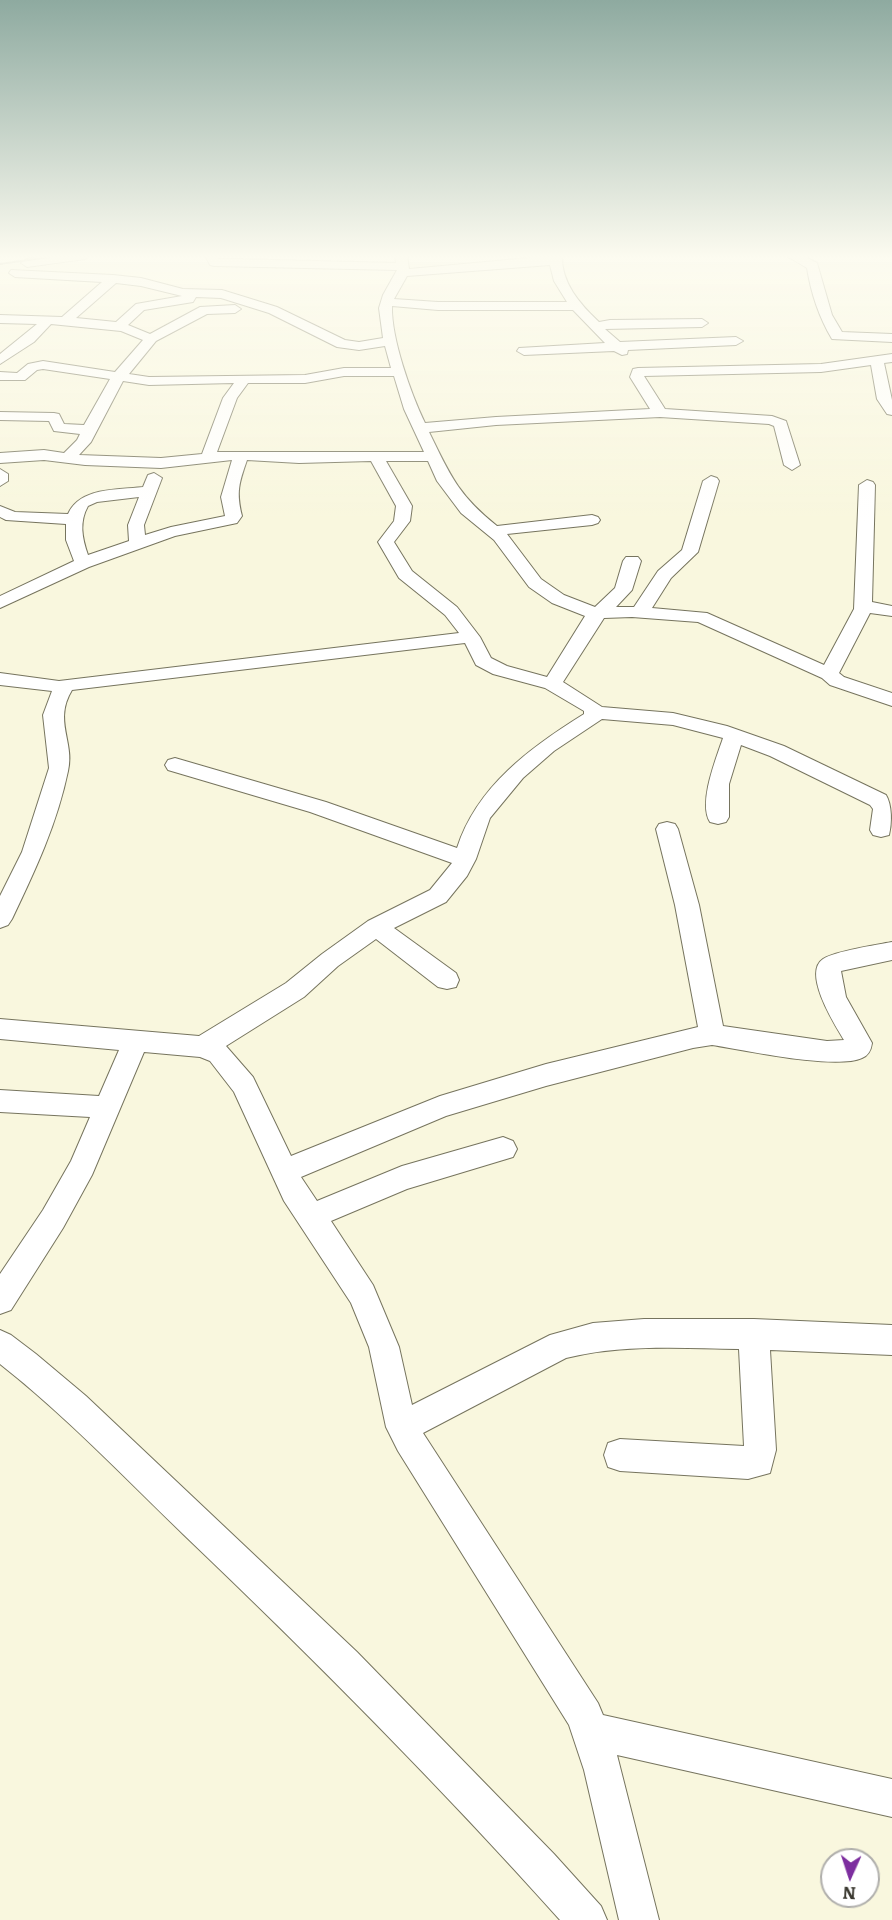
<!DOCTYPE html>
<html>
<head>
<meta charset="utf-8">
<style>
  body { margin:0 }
  #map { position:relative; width:892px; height:1920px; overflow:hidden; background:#f9f7de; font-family:Literata,serif }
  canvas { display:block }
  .north { position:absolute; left:820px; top:1848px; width:60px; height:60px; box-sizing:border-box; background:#fff; border:2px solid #b0afac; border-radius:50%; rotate:183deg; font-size:16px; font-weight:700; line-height:24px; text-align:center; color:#3a382f }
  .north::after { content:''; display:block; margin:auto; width:21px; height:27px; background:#7d2e9f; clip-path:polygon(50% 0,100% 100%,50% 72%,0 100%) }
</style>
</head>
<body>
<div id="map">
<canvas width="892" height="1920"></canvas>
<div class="north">N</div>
</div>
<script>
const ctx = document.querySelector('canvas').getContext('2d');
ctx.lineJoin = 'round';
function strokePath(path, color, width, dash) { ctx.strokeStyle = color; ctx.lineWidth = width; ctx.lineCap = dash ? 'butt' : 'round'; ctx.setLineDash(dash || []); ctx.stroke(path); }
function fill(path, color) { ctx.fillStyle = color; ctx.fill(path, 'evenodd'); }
const minor = new Path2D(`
  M57,255H91L85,259L27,267L21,263L27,259Z
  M205,255H217L218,259H230L396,263L395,255H407L409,269L562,255C561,283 580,304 599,322L610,320L702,319L708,323L702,327L605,329L620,342L736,337L743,341L736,345L628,350L627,354L622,355L614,351L524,355L517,351L519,348L605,343L573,310H438L392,306C391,338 411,394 425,423L496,417L650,409L630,377L633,369L638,368L821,364L892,354V362L884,363L892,400V415L887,414L877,399L871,365L821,372L644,376L665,409L772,416L786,421L800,465L792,470L784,465L774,426L769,424L660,417L496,425L429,432C450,475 458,495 497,526L592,515L598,517L600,520L598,523L592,525L507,534L541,579L564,595L595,607L615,588L623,561L626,557H638L641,561L632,590L616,607H634L658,571L682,550L703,481L711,476L717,478L719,481L698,552L671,578L652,608L707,613L824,665L854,609L859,485L867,480L873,482L875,485L872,602L892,606V616L870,613L839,673L844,677L892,693V706L830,685L822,678L698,622L632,617L604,618L563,682L602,707L673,713L727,726L784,746L886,795C892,805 892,823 889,835L881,837L873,835L870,830L873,809L870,805L770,756L741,745L729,784V817L726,822L718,824L710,822C698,803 716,759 723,738L673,725L602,719L554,751L523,778L490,818L476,859L467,876L446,902L394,928L456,973L459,980L456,987L447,989L438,987L376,939L338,966L304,997L226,1046L253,1077L291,1156L440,1096L546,1064L698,1027L675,905L656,829L659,824L667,822L675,824L678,829L699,905L723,1026L827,1041L844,1040C835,1025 802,973 823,959C835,951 876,945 892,942V960L841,971L846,997L872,1043C871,1050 869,1055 862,1058C835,1070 744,1050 712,1045L693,1048L546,1086L446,1116L301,1177L317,1201L402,1166L503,1137L513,1141L517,1149L513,1157L407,1189L331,1221L373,1285L399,1347L412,1405L550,1335L593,1323L644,1319H754L892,1325V1355L770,1350L776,1450L770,1473L748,1479L620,1471L608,1467L604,1455L608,1443L620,1439L744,1446L739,1349C682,1348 622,1344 566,1358L423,1433L598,1703L603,1715L892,1779V1817L617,1755L659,1920H619L584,1770L569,1725L398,1451L386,1427L369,1347L351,1303L284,1201L234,1092L210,1061L200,1057L144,1052L92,1175L63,1228L11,1310L0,1314V1274L43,1210L71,1161L90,1117L0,1112V1090L99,1096L119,1050L0,1039V1019L199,1036L286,983L322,954L368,921L430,890L452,863L310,812L168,770L165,765L168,760L175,758L326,802L457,848C477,786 531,747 584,714V711L545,688L493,674L476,665L465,643L72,690C53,721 75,742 68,771C57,824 35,871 12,919L8,925L0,928V896L22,852L49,768L43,715L52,691L0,685V673L59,681L459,633L445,615L399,578L378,542L394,521L396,506L371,461L299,463L247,460C239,483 236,492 242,516L237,523L175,536L89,567L0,608V596L74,561L66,540V524L6,520L0,517V506L15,512L68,514C80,487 117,490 143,487L148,475L154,473L162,478L144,525L145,535L171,527L225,516L221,497L232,460L161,468L85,465L44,460L0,463V453L44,450L64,453L77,440L80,434L54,431L49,421L0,420V412L54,413L59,414L64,424L84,425L110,379L43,369L37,370L25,380H0V372L17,373L28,364L43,361L115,372L143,340L121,331L51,324L34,342L0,364V354L37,324L0,323V315L62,317L102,282L15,277L9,273L11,270L113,275L141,278L183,289L222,290L277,307L345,340L359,342L383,338L379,308L383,295L397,270L214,266L210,265ZM550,265L554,281L567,302H438L394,299L407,276ZM116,283L141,286L182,296L136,304L116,322L76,318ZM196,297L221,298L269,313L337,347L359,350L385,346L391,368H344L305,375L149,377L129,374L156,341L207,314L235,313L241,309L235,305L200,307L150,334L128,325L144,310L193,302ZM344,376H394L404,409L424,452H217L237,398L248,383H305ZM123,381L149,385L234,383L223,398L202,454L161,458L79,455L91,442ZM386,461H428L437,481L461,513L494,540L529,587L552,603L585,616L547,677L507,666L491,658L480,637L457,607L412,571L394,542L410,521L412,506ZM139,497L128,525L129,541L88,555C82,538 79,522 88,506L97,502Z
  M785,255H801L817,263L832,315L842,332L892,334V342L832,339C819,317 811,293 807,268Z
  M0,469L8,474V481L0,486Z
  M0,1330L11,1335L36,1354L86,1396L357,1652L554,1854L601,1906L607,1920H560C440,1786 313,1658 183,1534C123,1476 65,1415 0,1364Z`);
const rail = new Path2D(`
  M0,264L64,255`);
strokePath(minor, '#76745e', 2);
fill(minor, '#fff');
strokePath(rail, '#605e52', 2);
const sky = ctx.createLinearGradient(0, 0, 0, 524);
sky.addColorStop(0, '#8eaaa0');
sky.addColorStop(0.49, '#fcfbf0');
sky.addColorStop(1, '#fcfbf000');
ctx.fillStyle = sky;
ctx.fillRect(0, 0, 892, 524);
</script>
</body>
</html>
